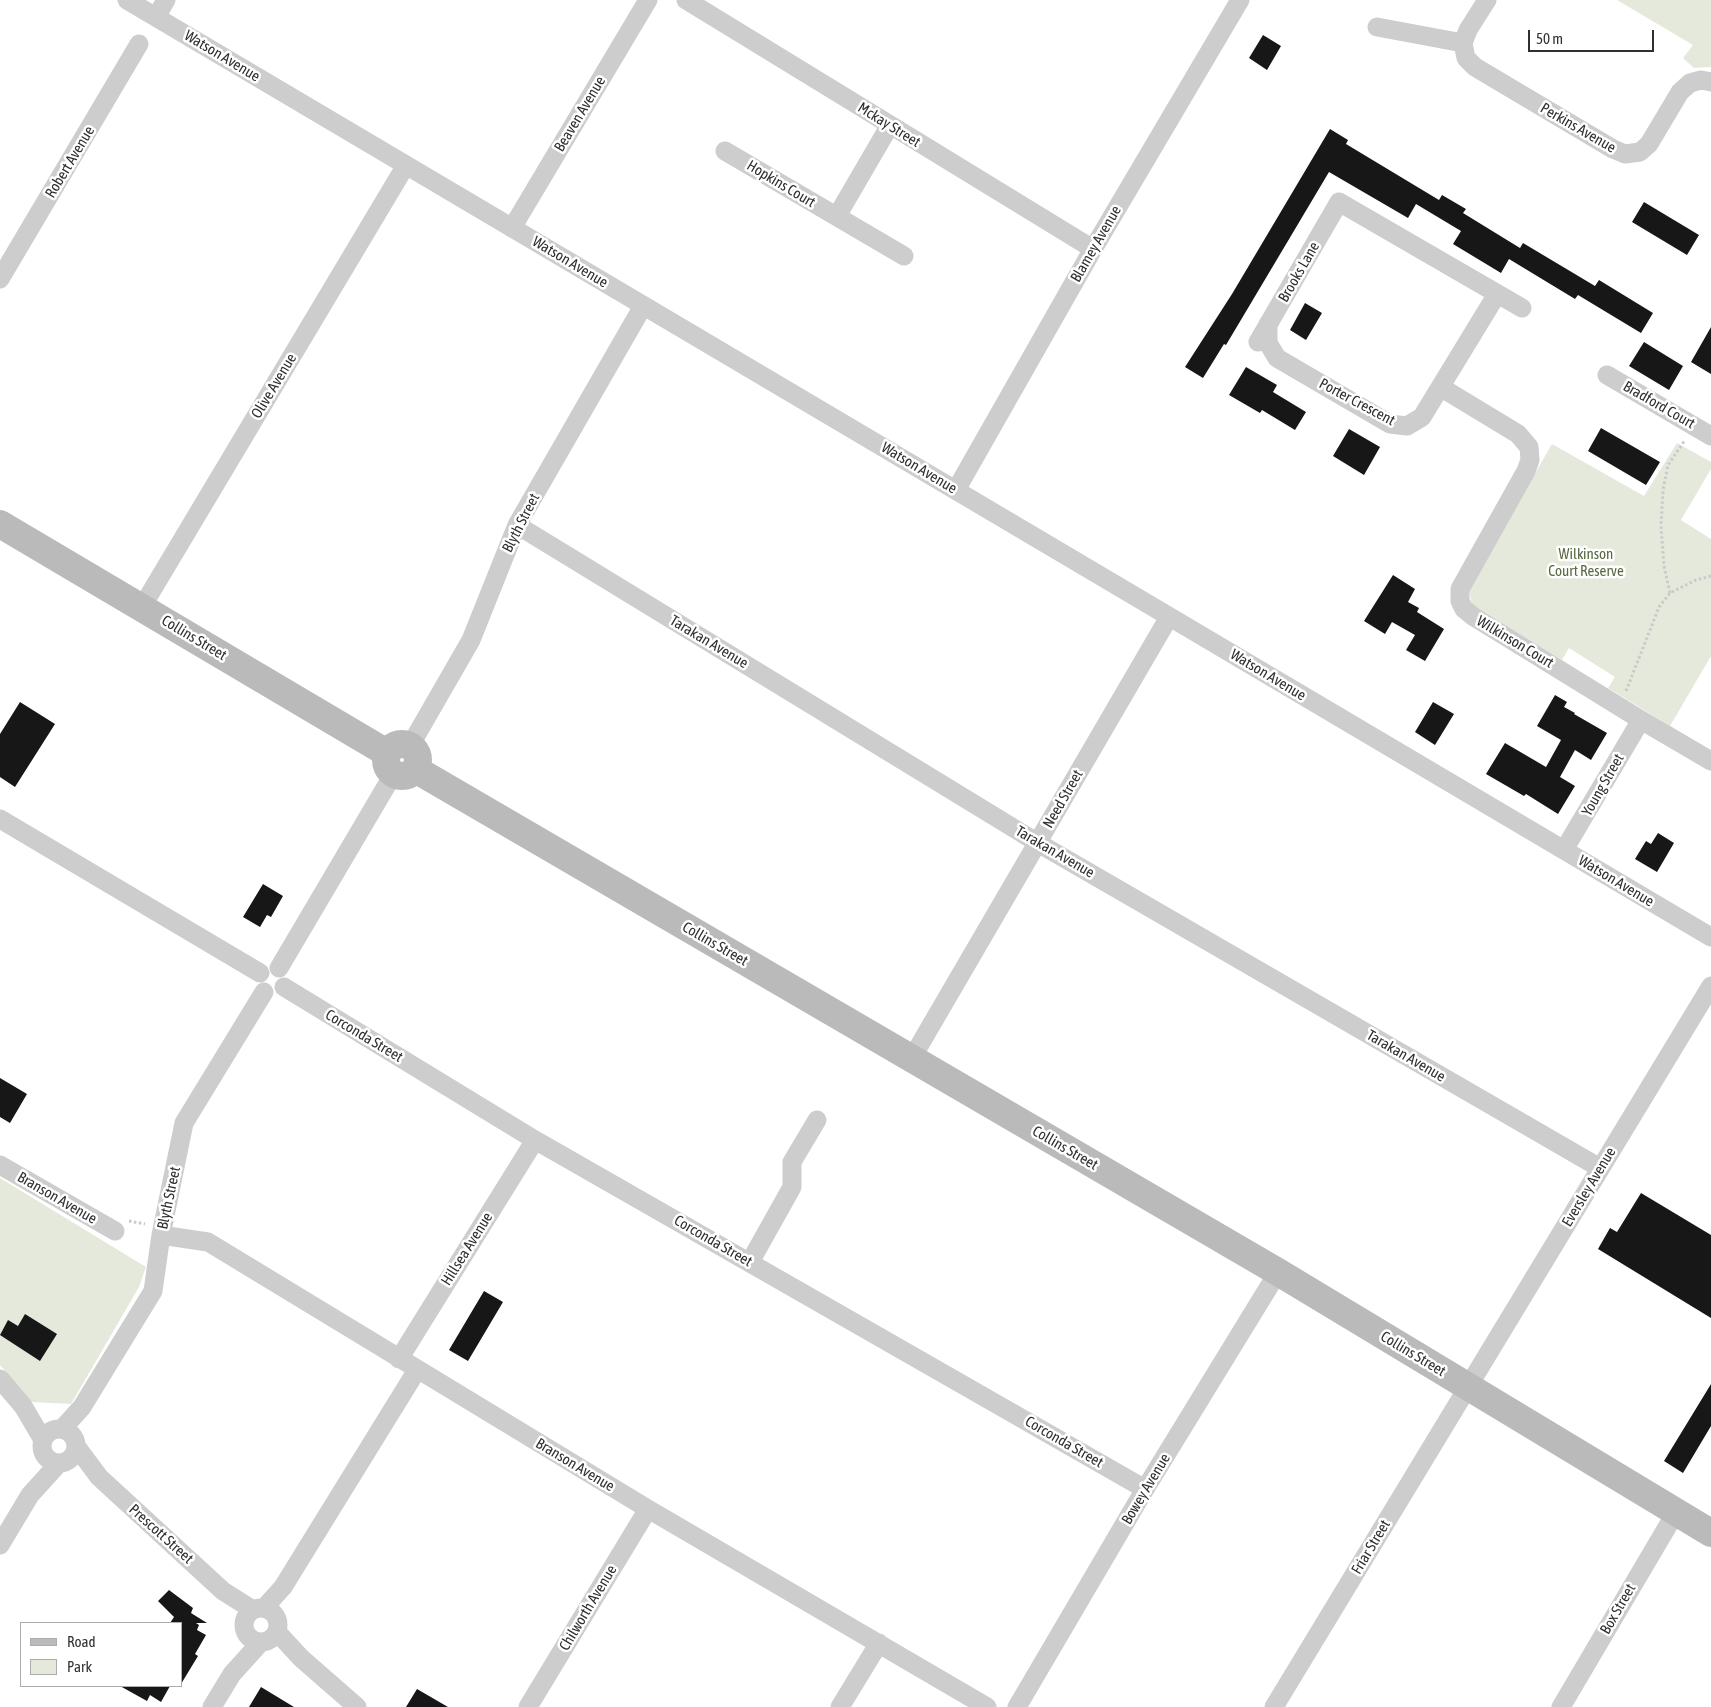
<!DOCTYPE html>
<html>
<head>
<meta charset="utf-8">
<style>
  body { margin:0 }
  #map { position:relative; width:1711px; height:1707px; overflow:hidden; background:#fff; font-family:"Asap Condensed",sans-serif }
  canvas { display:block }
  .legend { position:absolute; left:20px; top:1622px; width:162px; height:65px; box-sizing:border-box; background:#fff; border:1px solid #acacac; margin:0; padding:6px 9px; list-style:none; font-size:15px; color:#303030 }
  .legend li { display:flex; align-items:center; gap:10px; height:25px }
  .legend b { width:25px; border:1px solid #acacac }
  .scale { position:absolute; left:1528px; top:30px; width:126px; height:22px; box-sizing:border-box; border:2px solid #303030; border-top:0; padding-left:6px; font-size:15px; line-height:18px; white-space:nowrap; color:#303030; -webkit-text-stroke:4px #fff; paint-order:stroke }
</style>
</head>
<body>
<div id="map">
<canvas width="1711" height="1707"></canvas>
<ul class="legend">
<li><b style="height:6px;background:#bababa"></b>Road</li>
<li><b style="height:14px;background:#e5e9dc"></b>Park</li>
</ul>
<div class="scale">50 m</div>
</div>
<script>
const context = document.querySelector('canvas').getContext('2d');
context.lineJoin = 'round';
function paint(path, color) {
  context.fillStyle = color;
  context.fill(path, 'evenodd');
}
function poly(rows) {
  const path = new Path2D();
  for (const r of rows) {
    if (r.length === 3) {
      path.moveTo(r[0] + r[2], r[1]);
      path.arc(r[0], r[1], r[2], 0, 2 * Math.PI);
      continue;
    }
    path.moveTo(r[0], r[1]);
    for (let i = 2; i < r.length; i += 2) path.lineTo(r[i], r[i + 1]);
  }
  return path;
}
function trace(path, color, width, dash) {
  context.strokeStyle = color;
  context.lineWidth = width;
  context.lineCap = dash ? 'butt' : 'round';
  context.setLineDash(dash || []);
  context.stroke(path);
}
function write(font, color, halo, rows, align = 'center') {
  context.font = font + ' "Asap Condensed",sans-serif';
  context.lineWidth = 5;
  context.setLineDash([]);
  context.textBaseline = 'middle';
  context.strokeStyle = halo;
  context.fillStyle = color;
  for (const [text, x, y, turn = 0] of rows) {
    context.save();
    context.translate(x, y);
    context.rotate((+turn || 0) * Math.PI / 180);
    context.textAlign = isNaN(turn) ? turn : align;
    if (halo) context.strokeText(text, 0, 0);
    context.fillText(text, 0, 0);
    context.restore();
  }
}
const green = poly([
  [1617,0,1711,0,1711,67,1694,68,1683,58,1693,45],
  [1677,443,1711,462,1711,469,1681,520,1711,539,1711,656,1670,726,1608,688,1615,677,1569,648,1562,660,1480,611,1472,605,1469,591,1471,584,1552,444,1644,496],
  [0,1178,146,1267,139,1287,71,1404,31,1402,0,1365]
]);
const building = poly([
  [1263,35,1281,46,1267,70,1249,58],
  [1330,129,1348,140,1346,144,1439,200,1442,195,1466,209,1463,213,1520,248,1523,243,1595,286,1599,280,1653,313,1641,333,1578,295,1575,299,1509,259,1501,273,1453,244,1461,231,1416,204,1408,218,1329,172,1226,345,1224,344,1203,378,1185,367,1232,294],
  [1644,202,1699,235,1687,255,1632,222],
  [1305,303,1322,313,1306,340,1290,330],
  [1711,327,1711,374,1691,362],
  [1644,342,1683,366,1669,390,1629,366],
  [1246,367,1277,385,1273,392,1306,412,1295,430,1262,410,1260,413,1229,395],
  [1601,428,1660,462,1646,485,1588,451],
  [1349,429,1380,447,1364,475,1333,456],
  [1393,575,1415,589,1408,602,1419,608,1417,612,1444,629,1425,661,1406,650,1415,635,1392,622,1385,634,1364,621],
  [1555,695,1567,702,1564,707,1575,713,1574,714,1607,733,1591,760,1575,750,1560,777,1575,786,1558,814,1526,794,1524,796,1486,774,1505,743,1546,767,1561,740,1537,726],
  [20,702,55,724,15,787,0,777,0,734],
  [1433,702,1454,714,1435,745,1415,732],
  [1658,833,1674,843,1657,872,1635,859,1646,841,1651,844],
  [263,884,283,896,271,917,267,915,260,927,243,917],
  [0,1078,27,1094,10,1123,0,1117],
  [1641,1193,1711,1235,1711,1318,1598,1249,1610,1228,1617,1232],
  [484,1291,503,1302,468,1361,449,1350],
  [25,1314,57,1334,40,1361,0,1335,8,1320,18,1326],
  [1711,1384,1711,1426,1683,1473,1664,1461],
  [169,1590,193,1608,191,1613,207,1623,196,1623,199,1625,197,1630,206,1635,195,1654,198,1656,181,1684,181,1623,170,1623,174,1617,158,1601],
  [120,1686,170,1686,161,1702,150,1695,147,1701],
  [261,1687,294,1707,249,1707],
  [417,1689,448,1707,406,1707]
]);
const path = poly([
  [1670,593,1664,566,1661,526,1663,490,1668,465,1685,440],
  [1626,691,1659,607,1670,593,1696,580,1711,576],
  [129,1221,145,1224]
]);
const street = poly([
  [127,0,1711,937],
  [686,0,1093,249],
  [1487,0,1468,30,1463,43,1466,58,1475,67,1613,149,1625,154,1640,152,1649,144,1680,92,1690,83,1701,80,1711,82],
  [156,17,166,0],
  [1377,27,1463,43],
  [725,151,904,256],
  [837,216,890,125],
  [512,228,648,0],
  [0,279,139,44],
  [1268,324,1268,343,1277,358,1390,424,1407,426,1422,417,1497,294],
  [1258,342,1339,202,1522,308],
  [1607,375,1711,436],
  [1442,388,1518,434,1529,447,1530,460,1526,471,1460,589,1460,601,1464,609,1474,617,1641,720,1711,761],
  [956,490,1093,249,1240,0],
  [517,525,1038,843,1600,1168],
  [142,607,406,165],
  [410,746,471,640,517,525,643,306],
  [0,819,260,973],
  [1564,850,1641,720],
  [279,968,394,773],
  [284,987,535,1140,1145,1489],
  [912,1058,1169,617],
  [0,1165,115,1231],
  [161,1235,208,1242,648,1509,987,1707],
  [750,1262,792,1187,792,1162,817,1120],
  [399,1359,535,1140],
  [0,1379,23,1406,43,1440],
  [62,1429,82,1407,153,1291,161,1235,184,1123,264,992],
  [59,1446,17],
  [76,1446,99,1477,223,1591,253,1610],
  [0,1545,30,1495,59,1463],
  [264,1608,283,1587,417,1370],
  [261,1625,17],
  [277,1632,301,1658,357,1707],
  [212,1707,232,1674,261,1642],
  [528,1707,648,1509],
  [840,1707,879,1643],
  [1017,1707,1145,1489,1278,1272],
  [1274,1707,1711,986],
  [1561,1707,1676,1512]
]);
const secondary = poly([
  [0,524,387,753],
  [402,760,16],
  [415,769,1278,1272,1711,1533]
]);
const streetNames = [
  ["Watson Avenue",222,56,31],
  ["Beaven Avenue",580,114,-59],
  ["Mckay Street",889,125,32],
  ["Perkins Avenue",1578,128,30],
  ["Robert Avenue",70,162,-59],
  ["Hopkins Court",781,184,31],
  ["Blamey Avenue",1096,244,-60],
  ["Watson Avenue",570,262,31],
  ["Brooks Lane",1299,272,-60],
  ["Olive Avenue",274,386,-59],
  ["Porter Crescent",1357,402,28],
  ["Bradford Court",1659,405,30],
  ["Watson Avenue",919,468,31],
  ["Blyth Street",521,523,-63],
  ["Collins Street",194,638,31],
  ["Tarakan Avenue",709,642,31],
  ["Wilkinson Court",1515,642,31],
  ["Watson Avenue",1268,675,31],
  ["Young Street",1603,785,-60],
  ["Need Street",1063,799,-60],
  ["Tarakan Avenue",1055,852,30],
  ["Watson Avenue",1616,881,31],
  ["Collins Street",715,944,30],
  ["Corconda Street",364,1036,31],
  ["Tarakan Avenue",1406,1056,30],
  ["Collins Street",1065,1148,30],
  ["Eversley Avenue",1589,1187,-59],
  ["Branson Avenue",57,1198,30],
  ["Blyth Street",169,1198,-78],
  ["Corconda Street",713,1241,30],
  ["Hillsea Avenue",467,1249,-58],
  ["Collins Street",1413,1354,31],
  ["Corconda Street",1064,1442,30],
  ["Branson Avenue",575,1465,31],
  ["Bowey Avenue",1146,1489,-59],
  ["Prescott Street",161,1534,42],
  ["Friar Street",1371,1547,-59],
  ["Chilworth Avenue",588,1608,-59],
  ["Box Street",1618,1609,-60]
];
const parkNames = [
  ["Wilkinson",1586,554],
  ["Court Reserve",1586,571]
];
paint(green, '#e5e9dc');
paint(building, '#171717');
trace(path, '#cacaca', 3, [2.5, 2.5]);
trace(street, '#cdcdcd', 19);
trace(secondary, '#bababa', 28);
write('15px', '#303030', '#fff', streetNames);
write('15px', '#586940', '#fff', parkNames);
</script>
</body>
</html>
